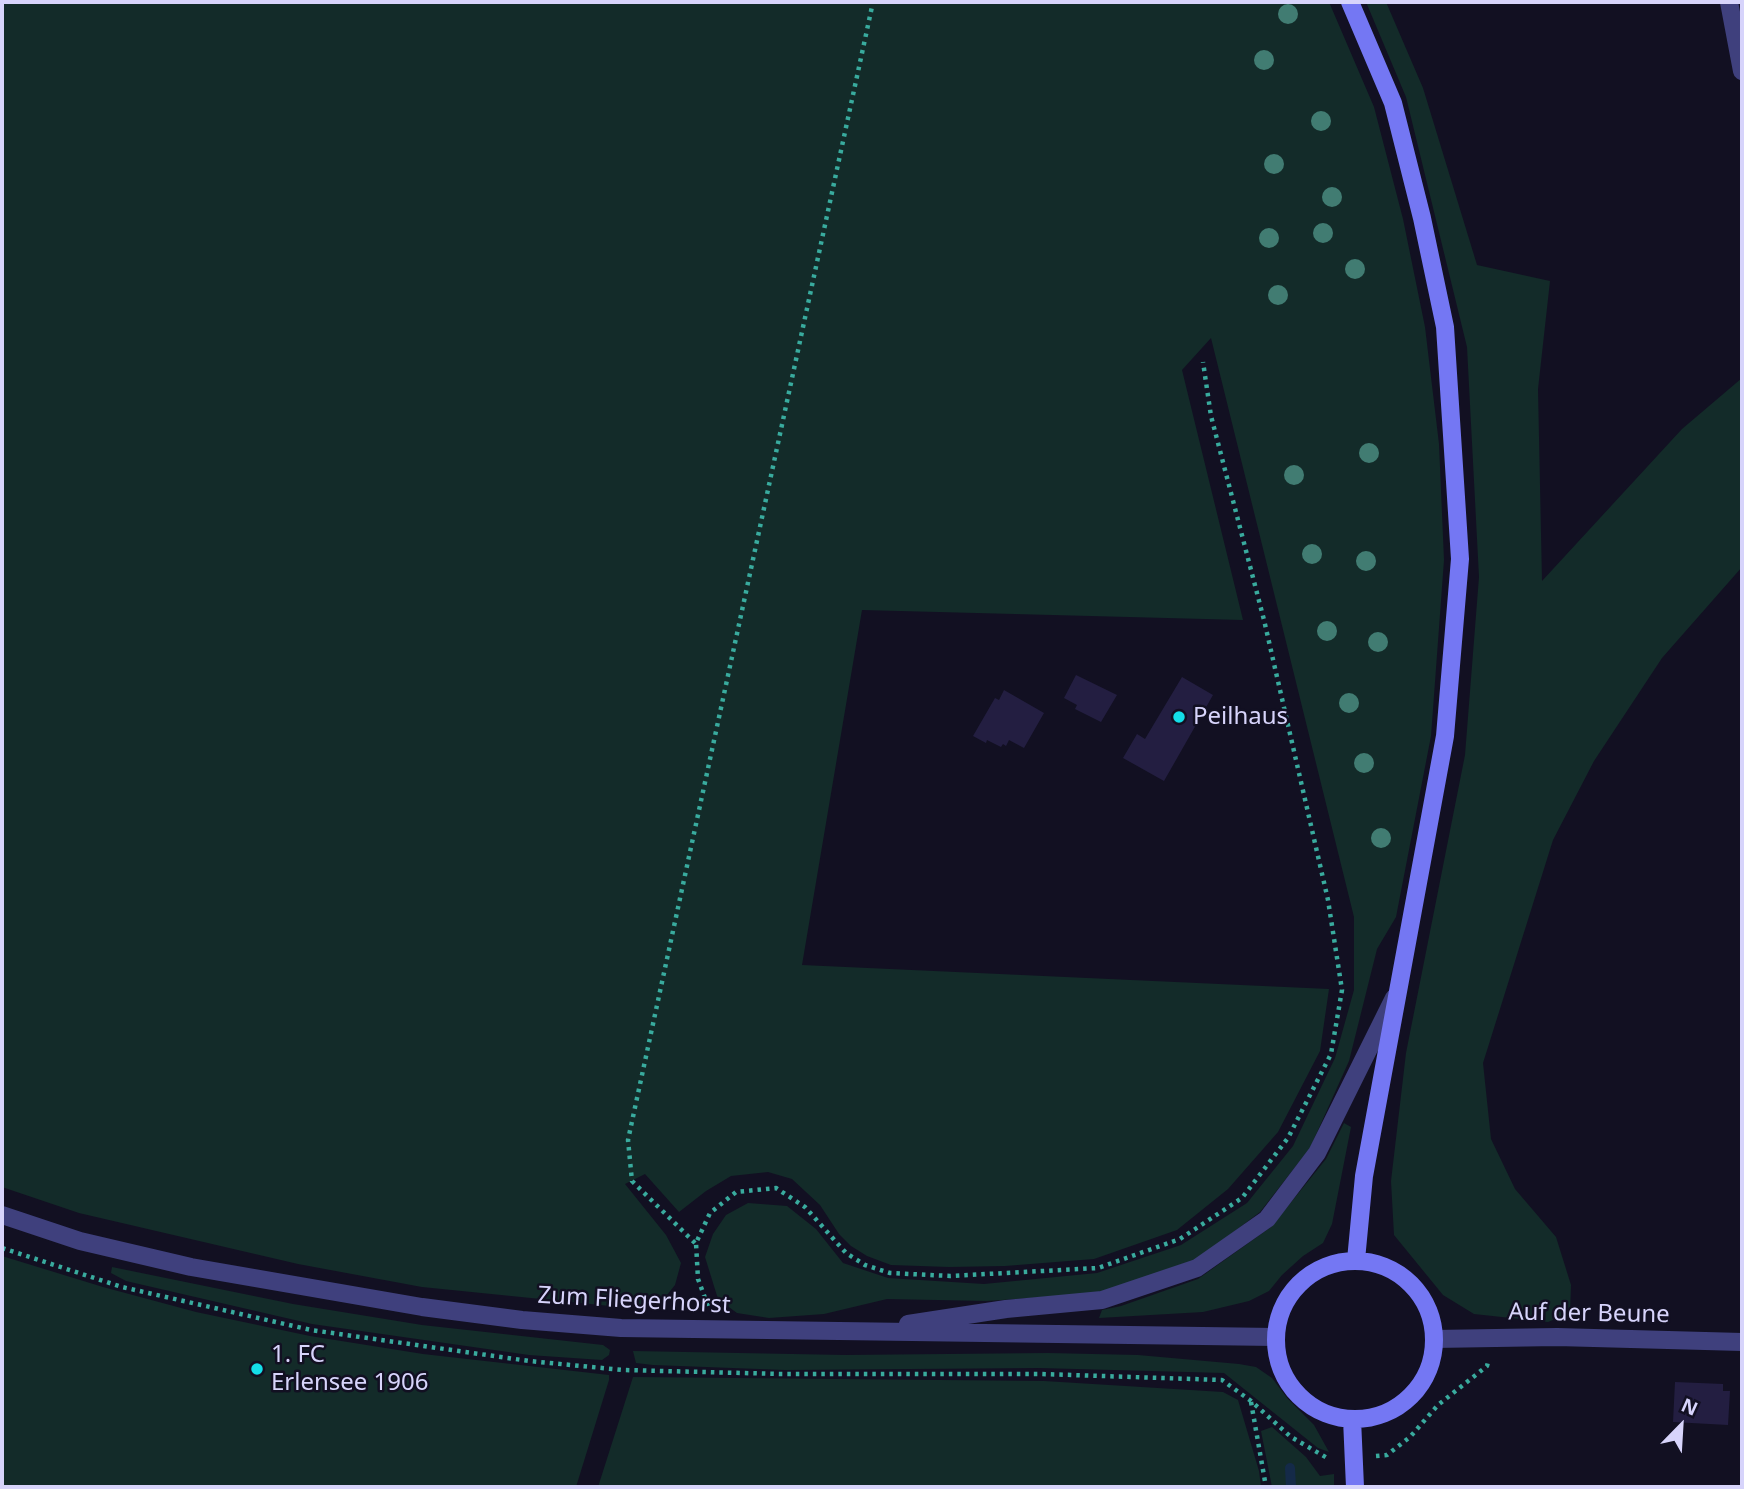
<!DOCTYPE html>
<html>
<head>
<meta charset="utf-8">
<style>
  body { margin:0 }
  #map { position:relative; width:1744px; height:1489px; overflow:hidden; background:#121022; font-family:"Noto Sans",sans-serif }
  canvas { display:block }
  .frame { position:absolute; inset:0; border:4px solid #d7d4fb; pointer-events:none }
  .north { position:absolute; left:1646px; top:1391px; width:70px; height:70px; -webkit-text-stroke:5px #121022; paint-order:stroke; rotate:24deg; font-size:19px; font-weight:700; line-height:28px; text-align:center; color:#d7d4fb }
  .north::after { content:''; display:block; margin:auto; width:24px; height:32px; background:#d7d4fb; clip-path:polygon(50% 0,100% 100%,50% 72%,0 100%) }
</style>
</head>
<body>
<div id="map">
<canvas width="1744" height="1489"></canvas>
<div class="frame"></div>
<div class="north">N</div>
</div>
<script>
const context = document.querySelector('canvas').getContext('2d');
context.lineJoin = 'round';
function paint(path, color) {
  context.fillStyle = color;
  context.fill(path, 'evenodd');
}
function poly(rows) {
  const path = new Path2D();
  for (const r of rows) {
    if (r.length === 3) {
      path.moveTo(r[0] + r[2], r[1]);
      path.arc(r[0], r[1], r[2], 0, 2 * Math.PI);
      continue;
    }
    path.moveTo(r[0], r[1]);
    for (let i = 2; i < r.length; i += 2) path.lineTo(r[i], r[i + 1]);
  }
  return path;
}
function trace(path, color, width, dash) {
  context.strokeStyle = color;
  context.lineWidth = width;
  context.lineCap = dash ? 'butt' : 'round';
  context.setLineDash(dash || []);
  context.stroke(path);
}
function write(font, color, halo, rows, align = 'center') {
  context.font = font + ' "Noto Sans",sans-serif';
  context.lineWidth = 5;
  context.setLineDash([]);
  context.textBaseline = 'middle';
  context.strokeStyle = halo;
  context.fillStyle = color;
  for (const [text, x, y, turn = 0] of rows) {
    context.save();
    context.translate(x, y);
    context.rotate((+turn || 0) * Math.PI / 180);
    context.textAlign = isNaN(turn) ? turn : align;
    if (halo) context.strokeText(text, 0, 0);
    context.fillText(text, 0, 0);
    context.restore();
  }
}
const green = poly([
  [2,2,1329,2,1374,107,1403,219,1425,327,1439,444,1444,560,1431,736,1396,917,1377,949,1349,1061,1310,1148,1260,1212,1194,1262,1104,1293,987,1301,887,1299,824,1314,769,1318,737,1313,718,1299,705,1257,713,1234,726,1215,748,1203,787,1206,816,1229,843,1263,888,1278,984,1284,1097,1273,1181,1245,1247,1203,1293,1146,1335,1058,1354,990,1354,917,1211,338,1182,370,1243,620,862,610,802,965,1329,989,1320,1051,1278,1132,1228,1189,1177,1230,1094,1259,1005,1266,949,1267,891,1265,867,1256,851,1246,839,1234,820,1205,792,1179,768,1172,731,1176,706,1191,679,1212,645,1174,625,1184,666,1235,681,1263,675,1285,663,1300,644,1305,620,1307,422,1287,298,1264,79,1213,2,1187],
  [1366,2,1386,2,1423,88,1477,265,1550,281,1538,389,1542,581,1682,429,1742,378,1742,567,1662,658,1594,761,1553,840,1483,1063,1491,1139,1515,1189,1556,1237,1571,1285,1570,1313,1548,1322,1474,1314,1443,1295,1394,1235,1391,1181,1406,1053,1465,755,1479,577,1467,347,1406,97],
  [1344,1123,1351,1127,1332,1224,1323,1243,1303,1256,1282,1275,1269,1291,1249,1301,1203,1312,1099,1318,1102,1310,1121,1306,1198,1279,1271,1227,1326,1159],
  [2,1256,103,1287,196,1312,310,1336,423,1354,609,1375,609,1380,576,1487,2,1487],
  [112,1267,293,1304,422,1325,603,1345,610,1350,609,1355,602,1360,529,1355,312,1324,126,1281,111,1273],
  [633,1351,845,1355,1048,1353,1138,1355,1239,1364,1256,1367,1272,1378,1288,1399,1314,1425,1329,1452,1318,1448,1224,1373,1039,1368,785,1370,653,1365,636,1363],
  [633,1377,1044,1381,1223,1392,1238,1400,1259,1471,1261,1487,598,1487],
  [1272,1427,1306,1457,1320,1476,1334,1474,1334,1487,1272,1487,1261,1431]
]);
const stream = poly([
  [1290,1468,1291,1487]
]);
const building = poly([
  [1076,675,1117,695,1101,722,1075,709,1077,705,1064,698],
  [1182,677,1213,695,1164,781,1123,758,1137,734,1145,739],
  [1004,690,1044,713,1024,748,1009,740,1006,746,1003,744,1001,747,987,740,986,743,973,736,995,698,999,700],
  [1675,1382,1723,1384,1723,1391,1730,1391,1728,1425,1673,1422]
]);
const path = poly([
  [695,1243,632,1181,628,1140,873,2],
  [2,1248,122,1287,311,1330,529,1361,623,1370,782,1374,1042,1374,1222,1380,1251,1401,1291,1437,1329,1459],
  [708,1306,698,1279,696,1243,710,1213,736,1192,776,1188,805,1207,846,1253,865,1265,890,1273,950,1276,1098,1268,1180,1239,1242,1198,1288,1138,1331,1054,1342,990,1328,900,1264,620,1211,416,1203,362],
  [1251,1402,1266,1487],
  [1376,1456,1387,1455,1410,1437,1438,1405,1487,1366,1488,1362]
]);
const minor = poly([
  [1729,2,1742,71],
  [2,1215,80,1241,191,1267,422,1307,522,1320,621,1328,1275,1337],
  [908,1324,1006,1309,1102,1300,1197,1268,1267,1219,1317,1153,1394,998],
  [1434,1339,1557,1337,1742,1342]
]);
const secondary = poly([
  [1350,2,1393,103,1422,218,1445,327,1460,559,1445,736,1364,1176,1356,1260],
  [1355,1340,79],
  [1352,1419,1355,1487]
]);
const trees = [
  [1288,14],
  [1264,60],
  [1321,121],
  [1274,164],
  [1332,197],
  [1323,233],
  [1269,238],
  [1355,269],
  [1278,295],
  [1369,453],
  [1294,475],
  [1312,554],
  [1366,561],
  [1327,631],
  [1378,642],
  [1349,703],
  [1364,763],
  [1381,838]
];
const markers = [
  [1179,717,7,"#14dee8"],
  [257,1369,7,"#14dee8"]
];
const poiNames = [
  ["Peilhaus",1193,717],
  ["1. FC",271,1355],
  ["Erlensee 1906",271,1383]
];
const streetNames = [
  ["Zum Fliegerhorst",634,1301,3],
  ["Auf der Beune",1589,1314,1]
];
paint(green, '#132b29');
trace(stream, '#142a48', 10);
paint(building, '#231e41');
trace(path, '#39ab9e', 4.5, [3.5, 5]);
trace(minor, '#3f407d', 18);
trace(secondary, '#7477f3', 18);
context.fillStyle = '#417c72';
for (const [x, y] of trees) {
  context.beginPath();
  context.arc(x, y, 10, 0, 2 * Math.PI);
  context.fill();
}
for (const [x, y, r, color] of markers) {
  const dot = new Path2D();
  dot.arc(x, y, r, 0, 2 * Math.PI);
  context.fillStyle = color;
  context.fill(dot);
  trace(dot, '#121022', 2.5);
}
write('24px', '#d7d4fb', '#121022', poiNames, 'left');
write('24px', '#d7d4fb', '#121022', streetNames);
</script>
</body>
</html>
